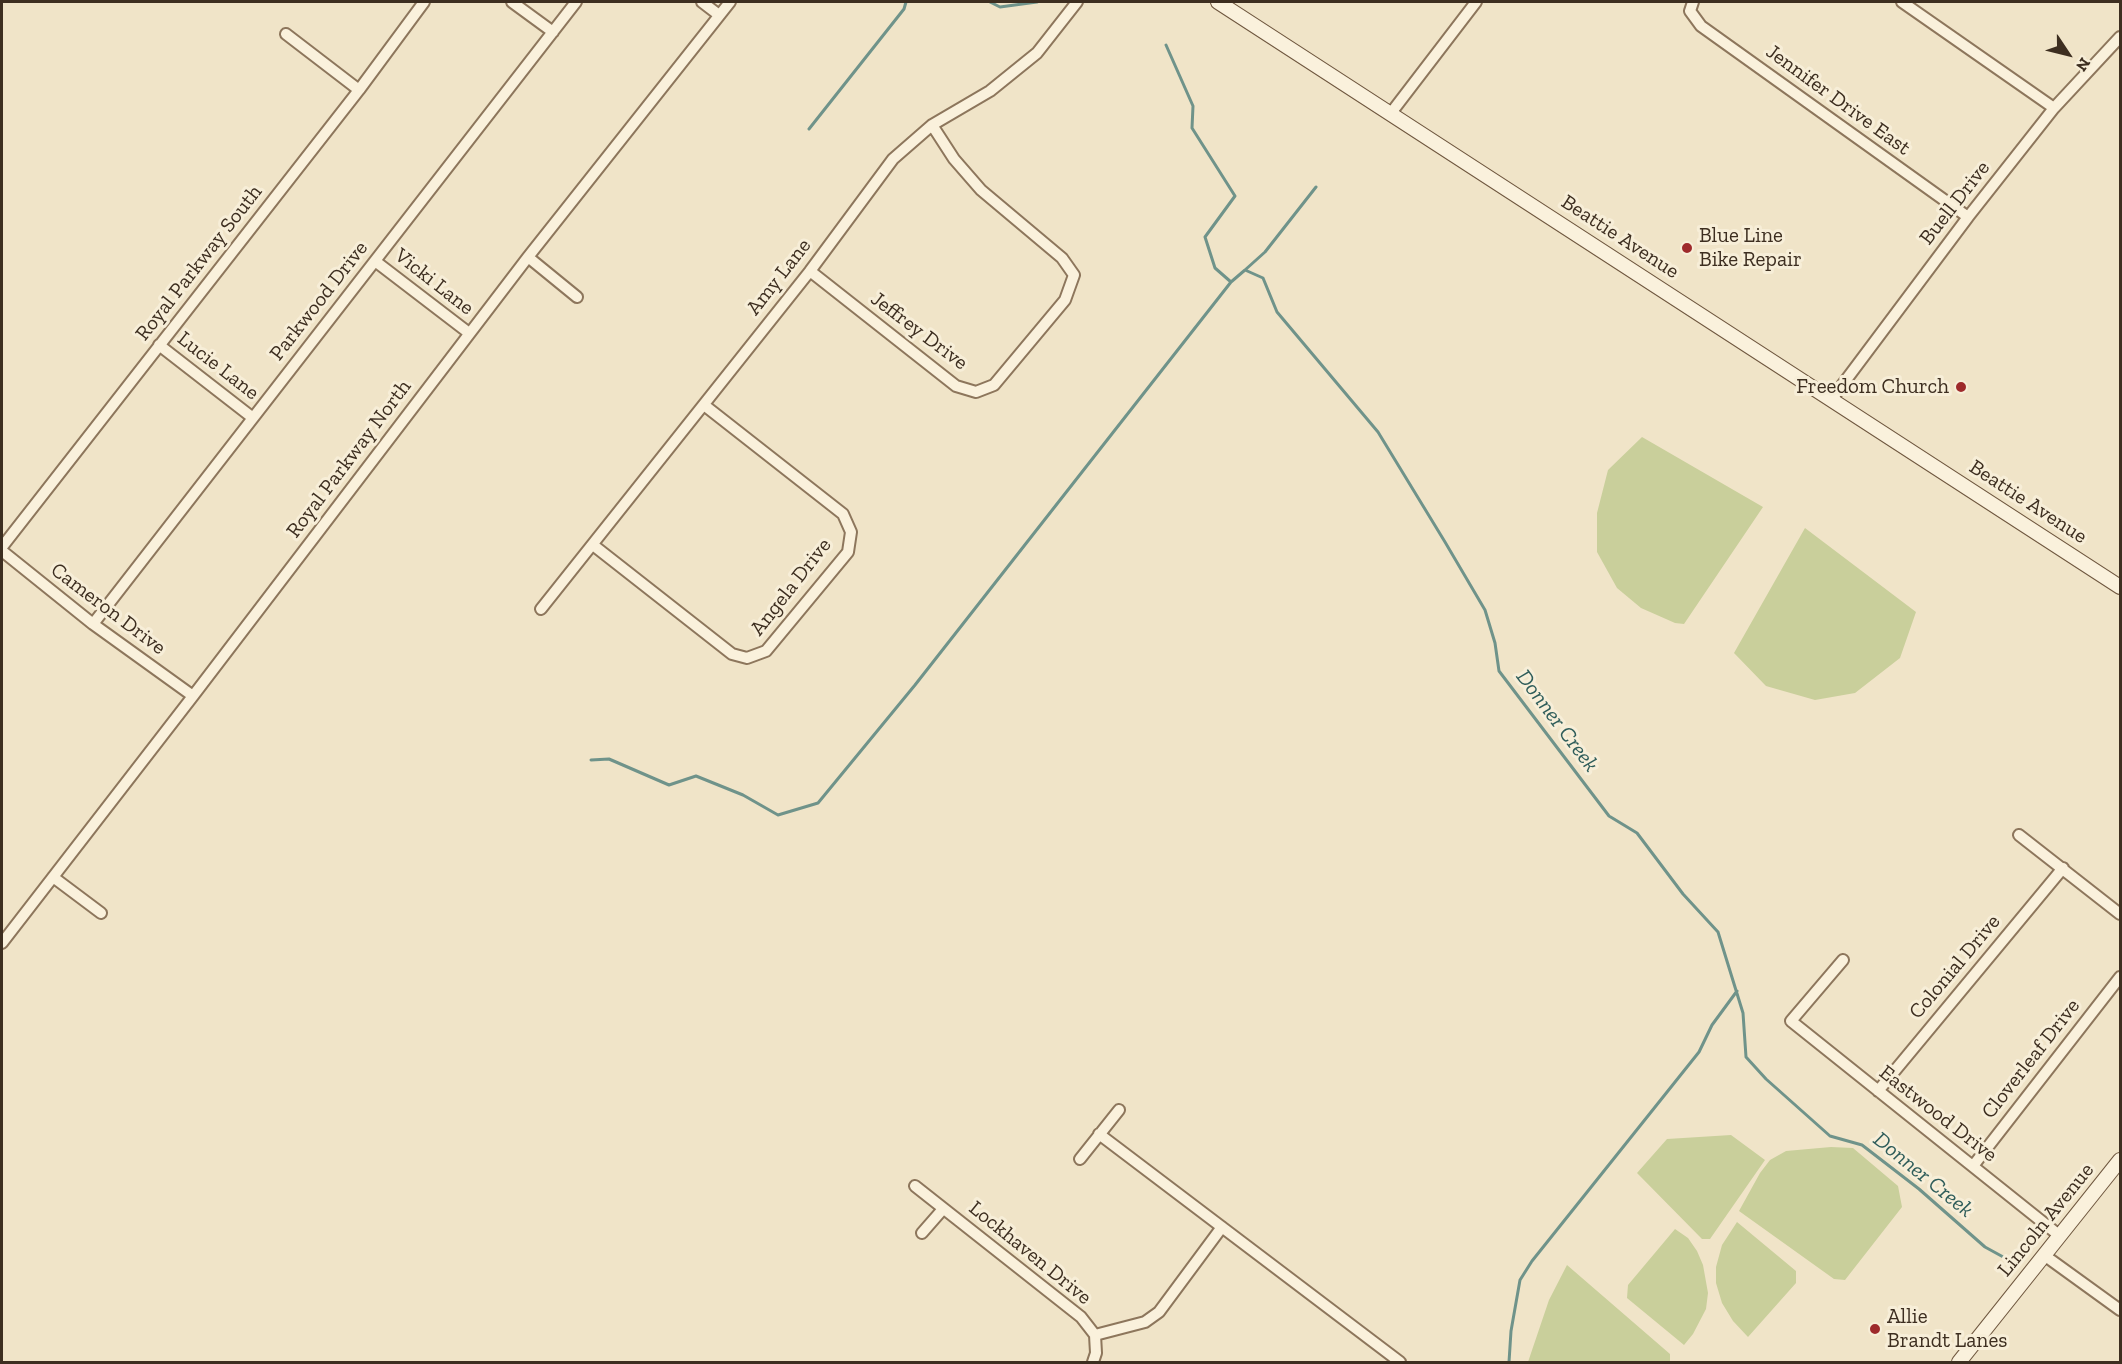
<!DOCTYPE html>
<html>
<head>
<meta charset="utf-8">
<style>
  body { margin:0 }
  #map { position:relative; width:2122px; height:1364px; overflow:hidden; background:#f0e4c8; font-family:"Zilla Slab",serif }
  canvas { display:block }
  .frame { position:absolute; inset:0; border:3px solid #3d2e20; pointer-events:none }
  .north { position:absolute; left:2038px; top:24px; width:60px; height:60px; -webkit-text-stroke:4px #f7eed8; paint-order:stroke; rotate:125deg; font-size:16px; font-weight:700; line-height:24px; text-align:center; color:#3d2e20 }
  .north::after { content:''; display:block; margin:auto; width:21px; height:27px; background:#3d2e20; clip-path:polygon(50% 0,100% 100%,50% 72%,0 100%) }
</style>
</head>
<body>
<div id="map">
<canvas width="2122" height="1364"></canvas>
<div class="frame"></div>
<div class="north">N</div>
</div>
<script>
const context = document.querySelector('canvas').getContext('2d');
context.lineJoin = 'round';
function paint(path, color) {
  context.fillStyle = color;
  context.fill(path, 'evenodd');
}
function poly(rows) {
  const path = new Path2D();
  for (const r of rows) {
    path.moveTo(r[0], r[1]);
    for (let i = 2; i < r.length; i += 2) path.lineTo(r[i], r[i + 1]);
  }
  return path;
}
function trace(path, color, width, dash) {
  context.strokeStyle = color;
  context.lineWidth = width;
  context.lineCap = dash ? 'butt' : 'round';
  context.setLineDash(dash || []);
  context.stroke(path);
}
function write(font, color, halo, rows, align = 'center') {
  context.font = font + ' "Zilla Slab",serif';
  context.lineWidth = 6;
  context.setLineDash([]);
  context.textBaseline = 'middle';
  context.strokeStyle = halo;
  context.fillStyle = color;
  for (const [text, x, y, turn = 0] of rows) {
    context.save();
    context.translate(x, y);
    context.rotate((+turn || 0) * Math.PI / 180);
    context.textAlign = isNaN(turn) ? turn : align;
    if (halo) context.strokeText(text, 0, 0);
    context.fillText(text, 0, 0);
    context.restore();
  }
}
const green = poly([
  [1642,437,1763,507,1684,624,1675,623,1641,608,1617,588,1597,552,1597,513,1608,470],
  [1805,528,1916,612,1900,658,1855,693,1815,700,1766,686,1734,653],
  [1731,1135,1765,1160,1710,1239,1702,1239,1637,1173,1667,1139],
  [1831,1147,1853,1148,1898,1186,1902,1207,1845,1280,1834,1279,1739,1211,1760,1173,1770,1160,1786,1151],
  [1737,1222,1796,1271,1796,1283,1748,1337,1733,1321,1722,1303,1716,1283,1716,1267,1722,1245],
  [1675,1229,1688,1238,1697,1251,1703,1265,1708,1293,1706,1309,1693,1334,1684,1345,1627,1298,1628,1285],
  [1567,1265,1670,1354,1670,1362,1528,1362,1549,1300]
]);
const stream = poly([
  [990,2,1000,7,1037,2],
  [1166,45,1193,106,1192,128,1235,196,1205,237,1215,268,1231,282,1245,270,1263,278,1277,312,1378,432,1445,542,1485,610,1495,643,1499,671,1609,816,1637,833,1683,894,1718,932,1743,1013,1746,1057,1766,1079,1830,1136,1862,1145,1919,1189,1985,1247,2016,1264],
  [809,129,904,9,906,2],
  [1245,270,1265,252,1316,187],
  [591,760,609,759,669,785,696,776,743,795,778,815,818,803,915,685,1231,282],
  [1509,1362,1511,1331,1520,1280,1532,1261,1699,1052,1712,1025,1737,991]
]);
const street = poly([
  [512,2,553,32],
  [702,2,719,15],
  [1693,2,1690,11,1701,26,1968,217],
  [1902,2,2054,108],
  [286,34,359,90],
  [1391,113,1476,2],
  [528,257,577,297],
  [375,261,469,333],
  [810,271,956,386,976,392,994,385,1065,300,1074,275,1062,258,981,190,954,159,932,125],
  [159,345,253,418],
  [1831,400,1968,217,2054,108,2120,37],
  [593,545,732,654,747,658,766,651,848,552,851,532,843,514,704,405],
  [2,547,359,90,424,2],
  [2,551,93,624,193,696],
  [541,609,810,271,893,159,932,125,990,91,1037,53,1077,2],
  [93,624,576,2],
  [2019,835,2120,914],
  [53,877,101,913],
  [2,943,193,696,528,257,730,2],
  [1843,960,1791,1021,2060,1236],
  [1878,1091,2063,868],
  [1099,1134,1400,1362],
  [1080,1159,1119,1110],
  [1973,1166,2120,977],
  [915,1186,1081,1317,1095,1335,1096,1353,1093,1362],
  [922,1233,943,1209],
  [2044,1255,2120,1310],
  [1095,1335,1145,1322,1159,1312,1222,1227]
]);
const secondary = poly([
  [1218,2,2120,587],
  [1959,1362,2120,1160]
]);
const markers = [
  [1687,248,6,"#9e2a2b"],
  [1961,387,6,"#9e2a2b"],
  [1875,1329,6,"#9e2a2b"]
];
const streetNames = [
  ["Jennifer Drive East",1838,100,36],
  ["Buell Drive",1955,203,-52],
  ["Beattie Avenue",1620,237,33],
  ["Royal Parkway South",199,263,-52],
  ["Amy Lane",779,277,-52],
  ["Vicki Lane",434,282,38],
  ["Parkwood Drive",319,301,-52],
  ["Jeffrey Drive",919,331,37],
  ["Lucie Lane",218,366,38],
  ["Royal Parkway North",349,459,-53],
  ["Beattie Avenue",2028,502,33],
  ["Angela Drive",791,587,-52],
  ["Cameron Drive",108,609,37],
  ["Colonial Drive",1955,967,-50],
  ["Cloverleaf Drive",2031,1059,-52],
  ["Eastwood Drive",1938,1114,38],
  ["Lincoln Avenue",2046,1220,-51],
  ["Lockhaven Drive",1030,1253,39]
];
const poiNames = [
  ["Blue Line",1699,236],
  ["Bike Repair",1699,260],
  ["Freedom Church",1949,387,"right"],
  ["Allie",1887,1317],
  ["Brandt Lanes",1887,1341]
];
const waterNames = [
  ["Donner Creek",1557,721,53],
  ["Donner Creek",1923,1175,39]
];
paint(green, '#c9cf9b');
trace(stream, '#6f938a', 3);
trace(street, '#8d765c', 14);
trace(secondary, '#6f573f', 16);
trace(street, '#faf1dc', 10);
trace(secondary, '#faf1dc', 14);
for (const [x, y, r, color] of markers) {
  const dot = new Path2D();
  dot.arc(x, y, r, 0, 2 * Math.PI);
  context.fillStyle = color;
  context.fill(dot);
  trace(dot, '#f7eed8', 2);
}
write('21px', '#3d2e20', '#f7eed8', streetNames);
write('21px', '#3d2e20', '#f7eed8', poiNames, 'left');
write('italic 22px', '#2f5d5a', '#f7eed8', waterNames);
</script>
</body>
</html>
